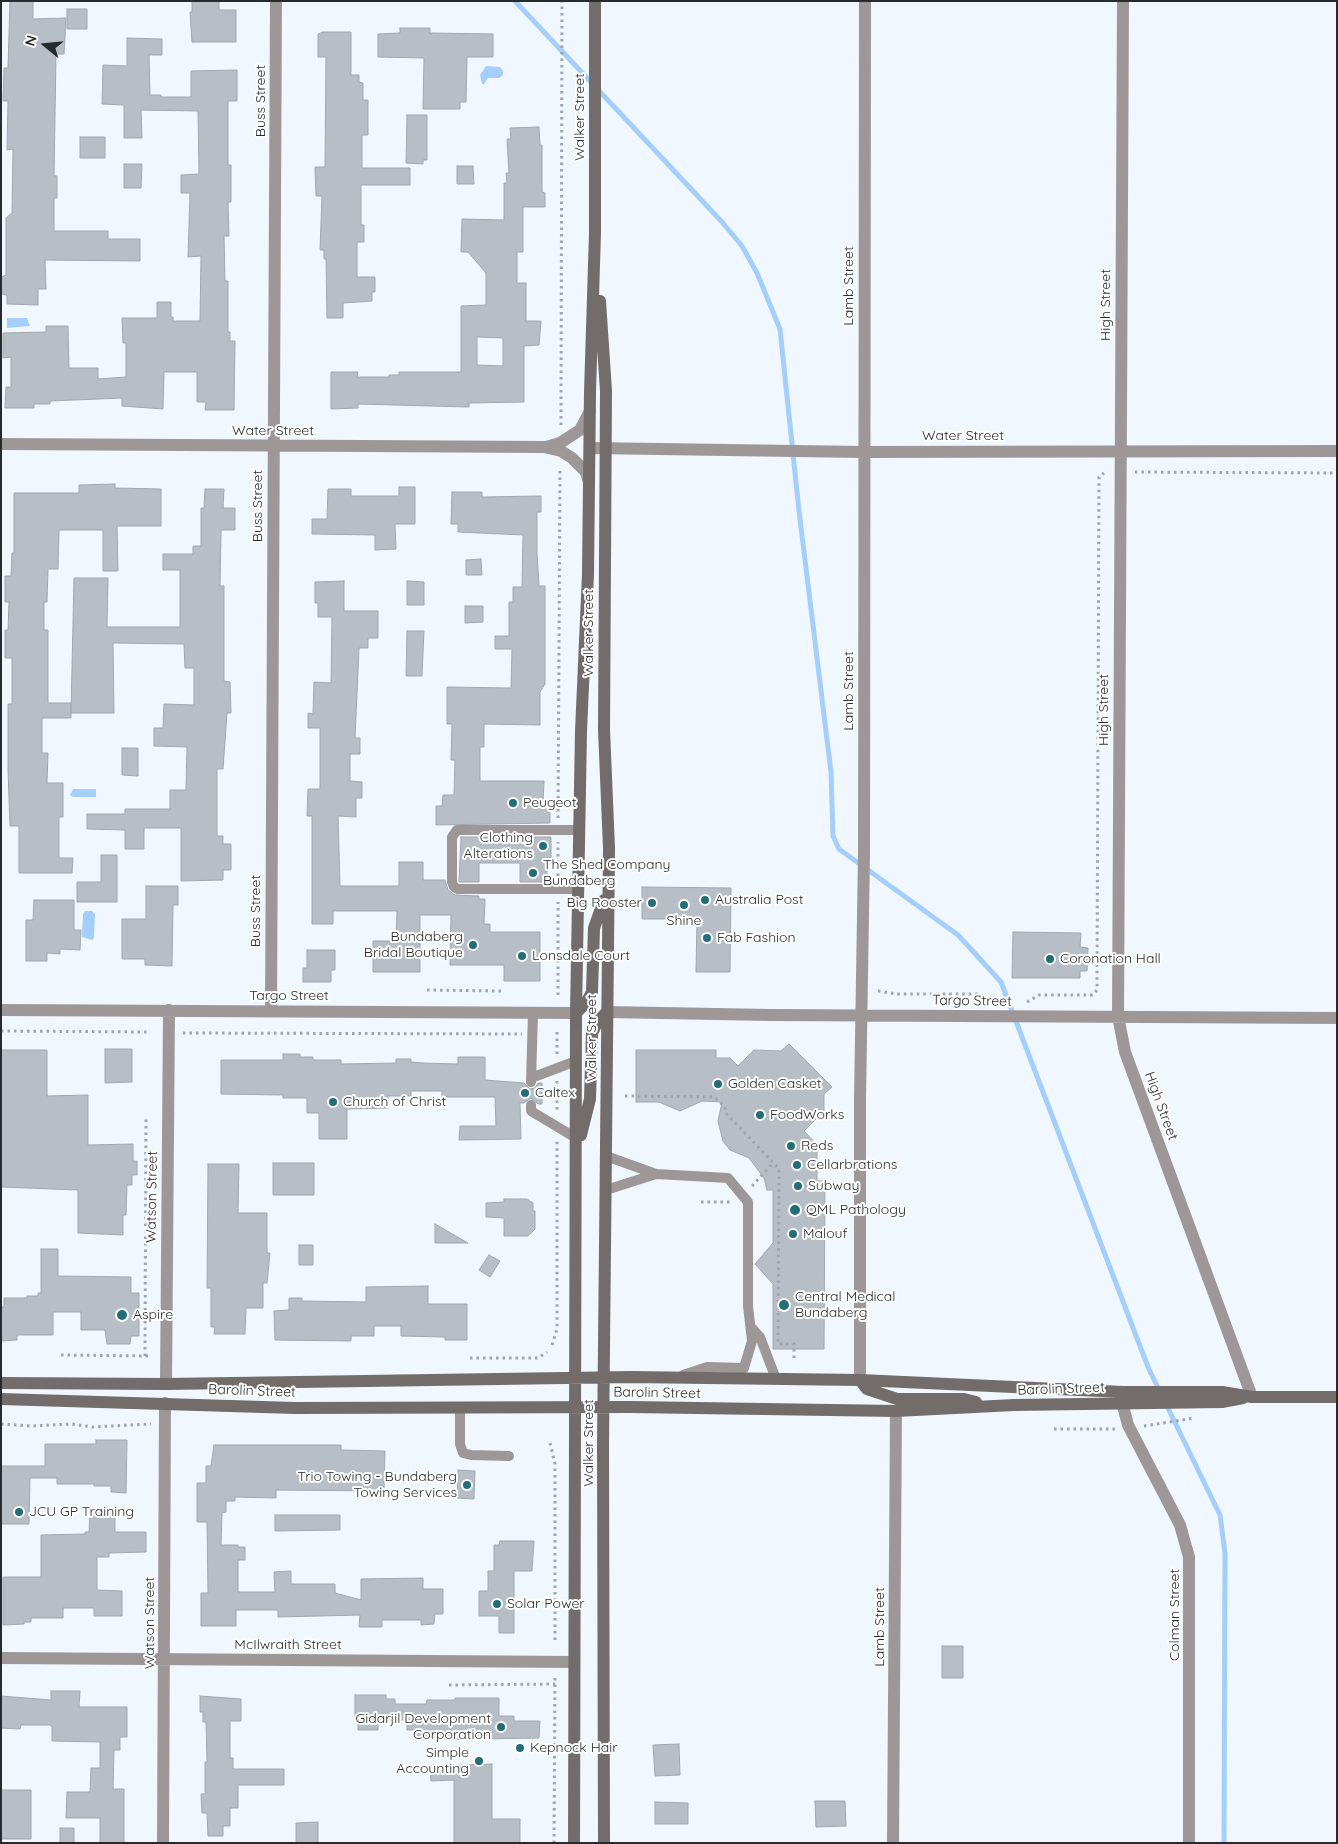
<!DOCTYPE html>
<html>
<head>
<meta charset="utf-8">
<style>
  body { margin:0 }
  #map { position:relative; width:1338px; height:1844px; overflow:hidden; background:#f0f7ff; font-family:Quicksand,sans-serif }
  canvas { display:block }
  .frame { position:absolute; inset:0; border:2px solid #282b2d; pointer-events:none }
  .north { position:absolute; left:20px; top:20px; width:50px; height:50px; -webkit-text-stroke:4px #fff; paint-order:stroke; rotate:287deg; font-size:14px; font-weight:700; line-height:20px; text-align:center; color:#282b2d }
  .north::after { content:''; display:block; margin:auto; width:18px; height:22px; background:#282b2d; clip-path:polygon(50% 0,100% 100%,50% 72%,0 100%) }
</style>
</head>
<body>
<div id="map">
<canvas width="1338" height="1844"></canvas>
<div class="frame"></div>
<div class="north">N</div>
</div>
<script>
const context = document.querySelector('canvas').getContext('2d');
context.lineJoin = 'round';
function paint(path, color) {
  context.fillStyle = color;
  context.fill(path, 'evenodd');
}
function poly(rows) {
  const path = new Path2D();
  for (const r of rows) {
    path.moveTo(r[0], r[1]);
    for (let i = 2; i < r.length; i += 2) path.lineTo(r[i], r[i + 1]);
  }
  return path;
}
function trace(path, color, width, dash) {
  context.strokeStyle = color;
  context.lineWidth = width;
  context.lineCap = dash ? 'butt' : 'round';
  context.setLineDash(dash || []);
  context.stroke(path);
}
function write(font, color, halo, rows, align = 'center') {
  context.font = font + ' Quicksand,sans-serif';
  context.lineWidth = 4;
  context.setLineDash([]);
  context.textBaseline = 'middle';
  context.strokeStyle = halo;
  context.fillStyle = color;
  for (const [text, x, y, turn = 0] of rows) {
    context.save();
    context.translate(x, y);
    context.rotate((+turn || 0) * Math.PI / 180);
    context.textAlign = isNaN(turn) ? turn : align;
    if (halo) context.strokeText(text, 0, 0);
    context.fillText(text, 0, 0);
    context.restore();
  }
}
const water = poly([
  [486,66,500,67,503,71,503,75,499,78,488,78,484,84,482,84,480,75],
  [7,318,27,318,30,326,7,328],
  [73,789,96,789,96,797,73,797,70,795],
  [85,911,92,911,95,914,94,938,92,940,82,937,83,914]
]);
const stream = poly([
  [515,1,722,222,742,246,757,273,780,329,799,511,831,772,833,836,839,849,958,935,1001,982,1148,1367,1160,1392],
  [1166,1404,1220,1515,1225,1553,1224,1843]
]);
const building = poly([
  [10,1,33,1,33,19,66,18,64,54,56,54,54,176,57,176,57,198,54,198,54,231,108,231,108,239,140,239,140,261,45,260,46,289,38,289,38,305,7,304,7,295,1,294,1,277,6,275,6,218,12,213,13,149,7,150,8,101,3,101,4,68,8,68,10,1],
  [192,1,219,1,219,10,236,10,236,42,192,42,190,12,192,12,192,1],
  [67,9,87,9,87,29,67,29,67,9],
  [400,28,430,28,430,33,493,34,493,57,467,57,466,102,460,102,460,109,423,109,424,58,378,57,378,34,400,33,400,28],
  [323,32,351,32,351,75,359,75,359,82,363,83,363,100,368,100,368,135,362,135,362,168,410,168,410,185,361,185,361,225,364,225,364,242,357,242,357,277,375,277,375,292,372,292,372,301,343,303,343,318,327,318,326,259,324,259,324,250,320,250,322,196,316,196,315,167,325,167,326,57,318,57,318,34,323,32],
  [127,38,162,39,162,55,149,55,150,95,161,95,161,97,191,97,191,71,237,70,237,101,228,101,228,165,231,165,231,202,228,202,229,236,224,236,225,281,228,281,228,332,230,332,230,341,235,341,234,410,205,410,206,402,197,402,197,372,164,372,163,409,122,406,122,398,50,401,50,404,34,404,34,408,5,408,6,387,11,387,11,357,3,358,3,333,46,332,46,326,68,326,69,368,98,368,98,379,126,377,126,343,123,343,122,318,157,318,157,302,171,302,171,317,173,317,173,321,200,321,201,256,188,257,190,193,181,193,181,175,199,174,198,111,141,110,142,138,124,138,124,105,102,104,103,65,127,66,127,38],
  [407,115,427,115,427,160,423,160,423,164,406,163,407,115],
  [539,127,540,145,542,145,542,192,545,193,545,207,523,207,523,252,517,252,517,283,526,283,526,321,541,321,539,345,524,346,524,402,469,403,469,407,358,404,358,408,331,409,331,372,358,372,357,377,389,377,389,375,399,375,399,372,461,372,461,306,486,305,486,273,468,252,461,252,462,219,504,220,504,183,507,183,506,173,509,173,507,139,511,139,510,128,539,127],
  [477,337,503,338,503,366,477,365,477,337],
  [80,137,105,137,105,158,80,158,80,137],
  [124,164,142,164,141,188,124,188,124,164],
  [457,166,473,166,474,184,457,184,457,166],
  [115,484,115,488,161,489,161,526,117,526,118,571,103,571,103,530,59,530,58,569,48,569,47,602,44,602,44,630,48,630,48,703,71,703,71,718,42,718,42,753,48,753,47,783,63,783,63,817,59,817,59,858,73,858,72,873,19,873,19,826,10,826,8,770,8,704,12,704,12,658,5,658,5,630,8,630,9,602,5,602,5,576,11,576,12,553,14,553,14,493,79,493,79,485,115,484],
  [399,487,415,487,415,524,395,524,396,549,375,550,375,535,312,534,312,519,327,519,328,489,351,489,351,496,399,496,399,487],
  [205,489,224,489,223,508,235,508,235,530,221,530,221,534,220,586,224,586,224,681,230,682,231,713,227,713,223,769,217,769,217,836,223,836,223,844,231,844,231,870,223,870,223,880,181,881,181,828,144,828,144,849,125,849,125,830,87,829,87,814,125,814,125,809,170,809,170,790,186,790,187,747,154,746,154,728,163,728,164,704,194,705,194,668,185,668,184,644,113,643,114,713,71,713,74,578,108,578,107,627,180,627,180,570,163,570,163,554,193,554,193,546,201,546,201,508,204,508,205,489],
  [452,492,482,492,482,497,541,496,541,512,537,512,537,553,539,586,545,586,545,684,540,692,540,725,484,724,484,747,480,747,480,781,544,781,543,803,550,803,550,823,436,825,436,806,442,806,443,795,454,795,455,760,451,760,452,724,447,724,447,687,511,688,512,649,495,649,495,636,509,636,509,602,513,602,513,587,522,587,523,535,458,532,458,524,451,524,452,492],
  [481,559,482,575,466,575,466,560,481,559],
  [344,581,344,611,378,611,378,638,368,638,368,648,359,648,355,738,360,738,360,754,350,754,350,781,362,782,362,798,356,798,356,817,338,816,340,886,399,886,399,862,423,862,423,880,445,880,448,890,455,895,479,896,479,899,485,899,484,924,490,924,490,932,540,932,540,981,504,981,504,965,450,965,451,915,420,915,420,972,373,972,373,941,396,941,397,911,333,911,333,924,312,924,312,816,307,816,308,789,320,789,320,728,308,728,308,713,313,714,314,682,331,683,332,617,318,617,318,603,315,603,315,582,344,581],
  [407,581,424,582,424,605,407,605,407,581],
  [465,606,483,606,483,622,465,623,465,606],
  [407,631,424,631,422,676,406,676,407,631],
  [122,748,138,748,138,776,122,775,122,748],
  [461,837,551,837,551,858,547,858,547,882,520,882,520,863,479,863,479,882,459,882,461,837],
  [101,855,117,855,117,902,77,902,77,882,101,882,101,855],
  [146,886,178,886,178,905,173,905,172,966,145,965,145,959,122,959,122,919,146,919,146,886],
  [642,887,731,888,730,972,696,972,697,919,642,919,642,887],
  [34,900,74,900,74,930,81,930,80,950,60,949,60,954,47,953,47,961,26,961,26,920,33,920,34,900],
  [1013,932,1081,933,1080,947,1088,948,1087,971,1080,971,1080,978,1012,978,1013,932],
  [307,950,335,950,335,970,331,970,331,982,303,982,303,968,307,968,307,950],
  [789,1044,832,1087,824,1094,824,1111,804,1131,817,1145,817,1181,825,1181,824,1349,773,1349,773,1284,755,1264,773,1243,773,1190,767,1190,764,1178,749,1158,730,1150,723,1141,718,1121,722,1102,702,1101,680,1111,659,1102,636,1102,636,1050,716,1050,716,1058,730,1058,738,1066,754,1050,781,1051,789,1044],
  [105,1049,132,1049,132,1082,105,1083,105,1049],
  [1,1050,47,1050,47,1096,88,1095,88,1145,133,1144,133,1161,137,1161,137,1175,132,1175,132,1185,127,1185,126,1215,123,1215,123,1235,78,1233,78,1190,1,1187,1,1050],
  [283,1054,300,1054,300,1057,313,1057,313,1060,341,1060,341,1064,396,1063,396,1059,411,1059,411,1062,423,1063,458,1064,458,1057,485,1057,485,1080,524,1083,530,1089,535,1088,538,1083,542,1083,542,1104,538,1104,531,1098,524,1103,520,1103,521,1139,459,1140,460,1126,496,1126,495,1097,442,1097,442,1091,411,1091,411,1096,388,1096,388,1108,347,1109,347,1139,319,1139,319,1113,307,1113,307,1098,283,1098,283,1095,221,1094,221,1060,283,1060,283,1054],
  [273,1163,314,1163,314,1195,273,1195,273,1163],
  [208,1164,239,1164,238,1213,267,1213,267,1253,270,1253,267,1283,263,1283,263,1308,246,1308,245,1334,214,1334,215,1327,211,1327,211,1288,207,1288,208,1164],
  [504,1199,527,1199,533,1203,533,1211,535,1211,535,1229,528,1236,504,1236,504,1218,486,1217,486,1203,504,1202,504,1199],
  [435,1224,468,1243,435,1243,435,1224],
  [299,1245,313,1245,313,1265,299,1265,299,1245],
  [41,1249,58,1249,58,1276,131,1277,131,1293,139,1293,139,1336,131,1336,130,1344,107,1344,105,1330,81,1330,81,1312,53,1312,53,1335,17,1335,17,1340,1,1341,1,1307,4,1307,4,1298,27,1298,27,1296,38,1296,38,1293,41,1293,41,1249],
  [489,1255,500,1261,490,1277,479,1270,489,1255],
  [428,1286,428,1304,467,1304,467,1340,445,1340,445,1337,401,1336,401,1326,374,1326,374,1336,351,1336,351,1341,275,1340,274,1311,289,1310,289,1298,302,1298,302,1301,366,1302,366,1287,428,1286],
  [96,1440,127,1440,126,1493,111,1492,111,1486,94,1486,94,1484,57,1484,57,1478,30,1478,29,1524,1,1524,1,1466,45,1466,45,1444,96,1444,96,1440],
  [214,1445,341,1445,341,1450,385,1451,384,1491,276,1490,276,1498,235,1497,235,1501,226,1501,226,1512,222,1513,221,1545,238,1545,238,1547,245,1547,245,1560,238,1560,238,1592,275,1592,274,1572,291,1571,291,1584,335,1584,335,1593,361,1600,361,1579,423,1578,423,1589,443,1589,443,1614,435,1614,434,1624,421,1625,421,1620,382,1620,382,1627,359,1627,360,1615,278,1617,278,1610,236,1610,236,1626,201,1626,201,1593,208,1593,207,1522,197,1522,197,1483,206,1483,206,1466,211,1466,214,1445],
  [458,1470,475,1471,474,1499,457,1498,458,1470],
  [90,1512,115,1513,115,1532,146,1532,146,1552,109,1553,109,1557,97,1557,97,1590,122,1591,122,1616,94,1616,94,1608,63,1608,63,1618,31,1618,31,1622,24,1622,24,1624,3,1625,3,1577,41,1577,41,1535,85,1534,85,1532,89,1532,90,1512],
  [275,1515,340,1515,340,1530,275,1531,275,1515],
  [500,1541,534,1541,532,1571,514,1571,514,1633,499,1633,499,1616,479,1616,479,1591,488,1591,488,1571,494,1571,494,1545,499,1545,500,1541],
  [942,1646,963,1646,963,1678,942,1678,942,1646],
  [51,1691,80,1691,79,1707,127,1707,127,1737,120,1737,120,1750,114,1750,113,1789,124,1789,124,1843,100,1843,100,1818,66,1818,67,1792,90,1792,91,1768,100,1768,100,1742,52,1741,52,1727,50,1725,21,1725,20,1729,1,1728,1,1696,51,1700,51,1691],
  [355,1695,386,1695,386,1699,395,1699,395,1704,426,1704,427,1700,455,1700,455,1698,499,1698,499,1716,514,1716,514,1721,540,1721,539,1738,415,1740,415,1730,407,1730,407,1720,378,1720,378,1730,358,1730,358,1720,355,1720,355,1695],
  [200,1696,241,1699,241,1721,230,1721,230,1758,233,1758,233,1769,284,1769,284,1785,238,1785,238,1808,230,1808,230,1826,223,1826,223,1836,208,1836,207,1813,202,1813,201,1794,205,1794,205,1762,207,1762,206,1722,203,1722,203,1712,200,1712,200,1696],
  [679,1744,680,1775,655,1776,653,1745,679,1744],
  [492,1764,492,1819,520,1819,520,1843,454,1843,454,1780,431,1781,430,1766,492,1764],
  [1,1790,31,1790,31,1839,1,1839,1,1790],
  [815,1801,845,1801,846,1826,816,1827,815,1801],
  [655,1802,688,1803,688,1824,655,1824,655,1802],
  [318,1822,318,1843,296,1843,296,1823,318,1822],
  [60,1828,74,1828,74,1843,60,1843,60,1828]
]);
const path = poly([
  [561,425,562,1],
  [1135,472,1337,473],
  [558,818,560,467],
  [558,876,558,842],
  [427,990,501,991],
  [878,991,897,994,980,994,989,1001],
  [558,995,558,902],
  [1027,1002,1039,995,1093,995,1097,990,1099,477,1104,473],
  [1,1031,148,1032],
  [183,1033,522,1034],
  [557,1054,557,1032],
  [557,1081,557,1112],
  [625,1096,714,1097,725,1107,725,1112,779,1169,778,1344,794,1344,794,1359],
  [752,1186,773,1163],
  [701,1202,733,1202],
  [552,1345,557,1329,557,1141],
  [61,1355,150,1356],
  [145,1356,146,1118],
  [470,1358,538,1358,547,1352],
  [1,1424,31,1426,72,1424,92,1427,151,1424],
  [1144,1426,1195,1418],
  [1054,1429,1115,1429],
  [550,1443,555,1464,555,1643],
  [449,1685,555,1684],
  [554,1843,555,1678]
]);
const service = poly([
  [579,889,458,889,454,887,452,882,452,837,457,830,580,830],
  [531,1078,576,1061],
  [531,1082,533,1012],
  [531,1105,531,1111,576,1138],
  [606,1156,656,1174,728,1178,748,1202,748,1306,752,1341,744,1368,707,1367,683,1375],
  [606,1190,656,1174],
  [752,1328,760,1337,776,1379],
  [460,1409,460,1444,463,1453,471,1455,509,1456]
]);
const minor = poly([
  [1123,1,1118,1016,1125,1052,1252,1397],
  [1,444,544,447,561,451,572,458,586,472,589,482],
  [546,447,560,443,580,430,590,411],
  [590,448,863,452,1337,451],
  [1,1010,576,1013],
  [271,1011,276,1],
  [607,1012,770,1015,1337,1018],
  [860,1380,860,1099,864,854,865,1],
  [166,1384,169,1010],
  [1122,1402,1128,1425,1180,1525,1189,1557,1189,1843],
  [1,1658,574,1662],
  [163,1843,165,1403],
  [893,1843,896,1411]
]);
const secondary = poly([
  [600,301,606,391,604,730,609,848,603,1444,604,1843],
  [576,1013,586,1003,592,992,594,928,604,900],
  [581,1135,590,1099,592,1033,598,1021,607,1012],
  [860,1380,867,1389,897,1399,964,1399,976,1402],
  [1,1383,166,1384,631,1377,860,1380,1123,1392,1222,1392,1252,1397,1337,1397],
  [1,1399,295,1408,630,1407,896,1411,1014,1405,1222,1402,1243,1398],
  [574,1843,576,1013,581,731,588,574,590,392,595,233,595,1]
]);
const markers = [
  [513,803,5,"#236d76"],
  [543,846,5,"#236d76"],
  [533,873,5,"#236d76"],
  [705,900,5,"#236d76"],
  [652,903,5,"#236d76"],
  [684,905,5,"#236d76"],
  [707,938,5,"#236d76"],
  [473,945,5,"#236d76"],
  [522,956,5,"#236d76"],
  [1050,959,5,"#236d76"],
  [718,1084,5,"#236d76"],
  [525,1093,5,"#236d76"],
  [333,1102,5,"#236d76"],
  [760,1115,5,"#236d76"],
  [791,1146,5,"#236d76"],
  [797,1165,5,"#236d76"],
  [798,1186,5,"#236d76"],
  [795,1210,6,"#236d76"],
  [793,1234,5,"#236d76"],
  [784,1305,6,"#236d76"],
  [122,1315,6,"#236d76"],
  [467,1485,5,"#236d76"],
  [19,1512,5,"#236d76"],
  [497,1604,5,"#236d76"],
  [501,1727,5,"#236d76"],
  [520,1748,5,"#236d76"],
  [479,1761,5,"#236d76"]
];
const streetNames = [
  ["Buss Street",261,101,-90],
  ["Walker Street",580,117,-90],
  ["Lamb Street",849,286,-90],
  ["High Street",1106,305,-90],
  ["Water Street",273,431],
  ["Water Street",963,436],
  ["Buss Street",258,506,-90],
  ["Walker Street",589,633,-90],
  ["Lamb Street",849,691,-90],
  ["High Street",1104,710,-90],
  ["Buss Street",256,911,-90],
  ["Targo Street",289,996],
  ["Targo Street",972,1001,1],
  ["Walker Street",592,1038,-90],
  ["High Street",1161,1106,70],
  ["Watson Street",152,1197,-89],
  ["Barolin Street",1061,1389,-2],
  ["Barolin Street",252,1391,2],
  ["Barolin Street",657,1393,1],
  ["Walker Street",589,1443,-90],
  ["Colman Street",1175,1615,-90],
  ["Watson Street",150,1623,-90],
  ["Lamb Street",880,1627,-90],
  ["McIlwraith Street",288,1645]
];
const poiNames = [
  ["Peugeot",523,803],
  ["Clothing",533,838,"right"],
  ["Alterations",533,854,"right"],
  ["The Shed Company",543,865],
  ["Bundaberg",543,881],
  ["Australia Post",715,900],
  ["Big Rooster",642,903,"right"],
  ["Shine",684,921,"center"],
  ["Bundaberg",463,937,"right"],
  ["Bridal Boutique",463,953,"right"],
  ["Fab Fashion",717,938],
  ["Lonsdale Court",532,956],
  ["Coronation Hall",1060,959],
  ["Golden Casket",728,1084],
  ["Caltex",535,1093],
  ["Church of Christ",343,1102],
  ["FoodWorks",770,1115],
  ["Reds",801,1146],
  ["Cellarbrations",807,1165],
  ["Subway",808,1186],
  ["QML Pathology",806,1210],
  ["Malouf",803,1234],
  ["Central Medical",795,1297],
  ["Bundaberg",795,1313],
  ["Aspire",133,1315],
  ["Trio Towing - Bundaberg",457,1477,"right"],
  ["Towing Services",457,1493,"right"],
  ["JCU GP Training",29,1512],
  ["Solar Power",507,1604],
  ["Gidarjil Development",491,1719,"right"],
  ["Corporation",491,1735,"right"],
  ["Kepnock Hair",530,1748],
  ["Simple",469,1753,"right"],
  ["Accounting",469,1769,"right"]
];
paint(water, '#a4cffc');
trace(stream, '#a4cffc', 5);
paint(building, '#b7bec5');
trace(building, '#a1a7ae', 1);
trace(path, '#9fa5aa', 3, [2.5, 4]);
trace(service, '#9d9897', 10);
trace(minor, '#9d9897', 12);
trace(secondary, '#726c6a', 12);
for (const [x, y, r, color] of markers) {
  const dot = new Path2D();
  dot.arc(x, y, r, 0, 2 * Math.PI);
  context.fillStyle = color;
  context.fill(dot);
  trace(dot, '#fff', 2);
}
write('14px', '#282b2d', '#fff', streetNames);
write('14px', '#282b2d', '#fff', poiNames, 'left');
</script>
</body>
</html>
